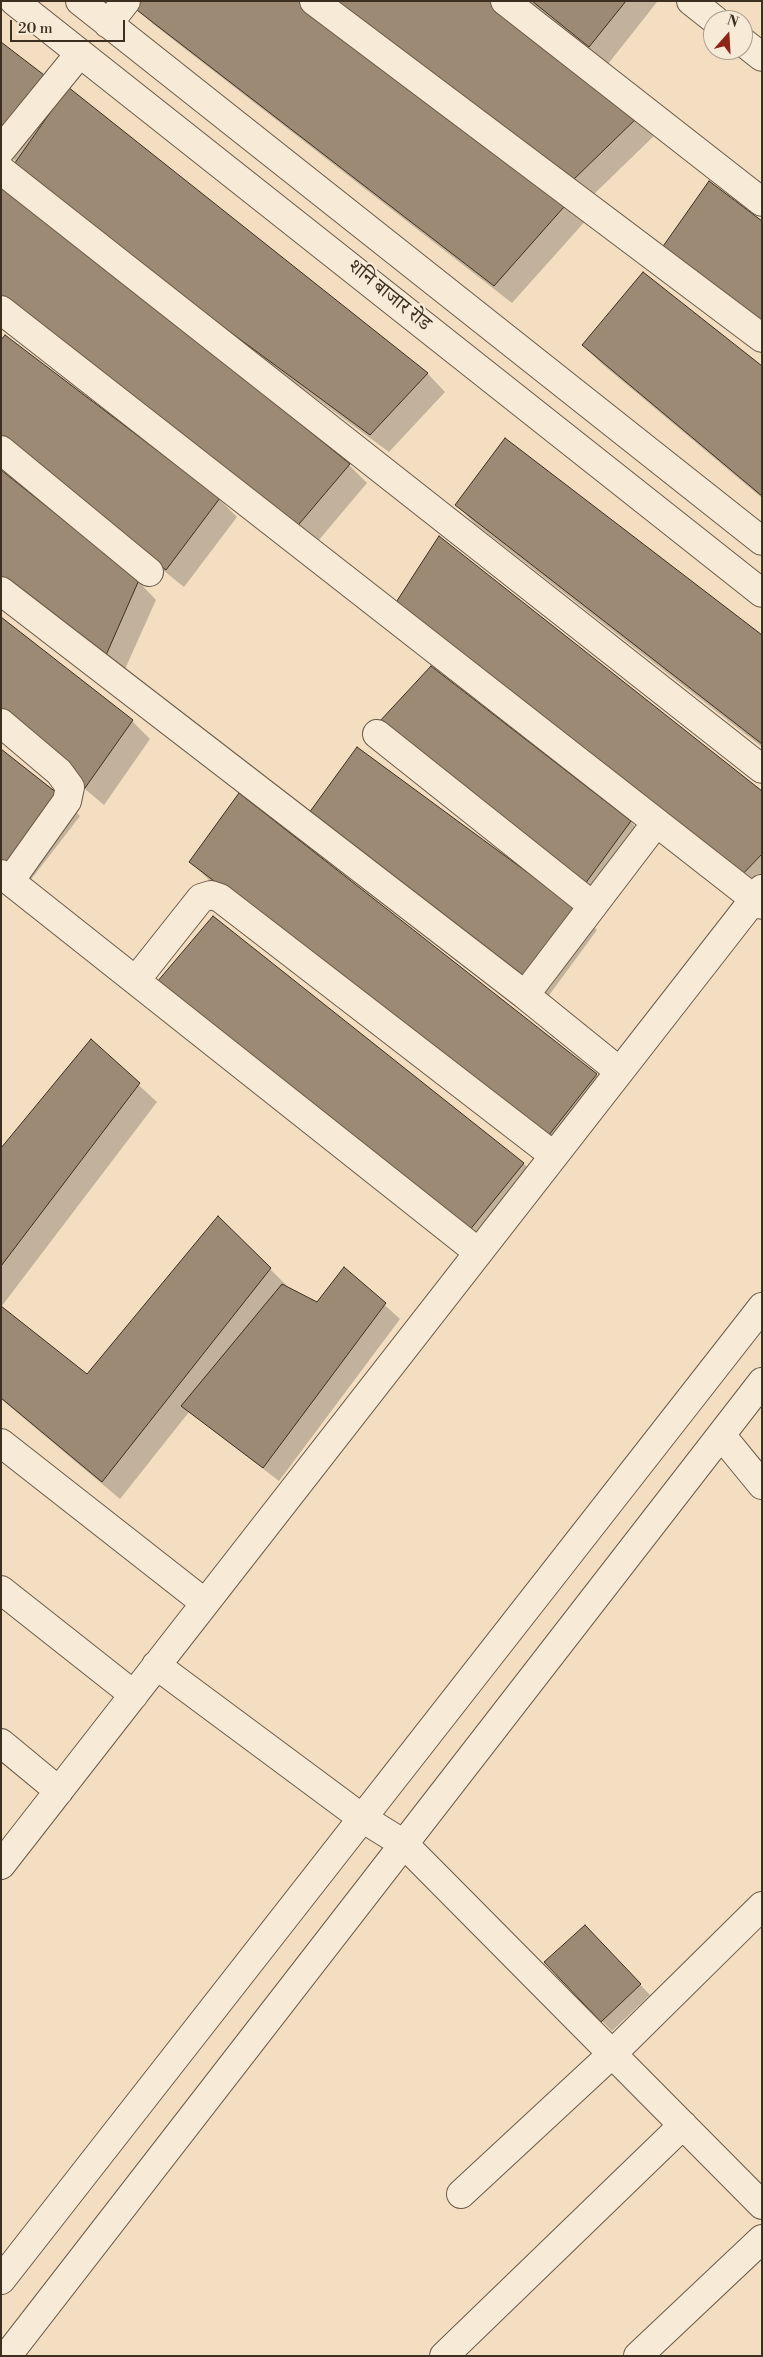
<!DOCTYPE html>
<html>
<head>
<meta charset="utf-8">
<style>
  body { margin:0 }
  #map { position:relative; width:763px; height:2357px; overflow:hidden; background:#f3dec2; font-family:"Libre Bodoni",serif }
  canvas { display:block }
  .frame { position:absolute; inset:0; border:2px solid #3d2f20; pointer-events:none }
  .north { position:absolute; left:703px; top:10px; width:50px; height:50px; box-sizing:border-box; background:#f7ead7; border:1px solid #ad9f8e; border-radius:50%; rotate:19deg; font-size:14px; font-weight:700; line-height:20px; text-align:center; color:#3d2f20 }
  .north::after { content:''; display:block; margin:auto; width:18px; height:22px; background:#8f2418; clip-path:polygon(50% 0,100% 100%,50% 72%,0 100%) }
  .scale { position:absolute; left:10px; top:20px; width:115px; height:22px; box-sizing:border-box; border:2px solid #3d2f20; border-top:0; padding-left:6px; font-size:15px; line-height:18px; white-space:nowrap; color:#3d2f20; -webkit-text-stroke:4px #f7ead7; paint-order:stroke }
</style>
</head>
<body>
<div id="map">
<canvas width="763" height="2357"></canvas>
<div class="frame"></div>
<div class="north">N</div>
<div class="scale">20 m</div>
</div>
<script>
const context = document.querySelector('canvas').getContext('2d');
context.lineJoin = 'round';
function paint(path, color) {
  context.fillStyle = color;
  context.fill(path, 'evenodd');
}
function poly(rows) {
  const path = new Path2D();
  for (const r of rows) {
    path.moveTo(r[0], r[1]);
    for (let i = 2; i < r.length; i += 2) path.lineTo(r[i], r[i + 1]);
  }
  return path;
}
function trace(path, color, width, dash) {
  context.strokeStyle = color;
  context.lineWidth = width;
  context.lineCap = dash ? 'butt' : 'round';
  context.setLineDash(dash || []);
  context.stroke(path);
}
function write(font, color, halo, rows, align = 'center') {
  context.font = font + ' "Libre Bodoni","Noto Serif Devanagari",serif';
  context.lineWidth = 4.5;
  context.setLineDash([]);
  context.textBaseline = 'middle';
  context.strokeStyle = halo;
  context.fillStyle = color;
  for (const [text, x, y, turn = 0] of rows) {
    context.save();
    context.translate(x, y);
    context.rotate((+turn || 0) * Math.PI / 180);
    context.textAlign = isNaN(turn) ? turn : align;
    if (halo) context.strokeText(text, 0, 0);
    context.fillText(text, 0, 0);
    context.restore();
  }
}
const shadow = poly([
  [299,1,588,218,512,303,153,24,135,7],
  [323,1,489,1,659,131,590,198],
  [529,1,656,1,657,2,608,64],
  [47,79,69,89,428,374,445,392,389,452,29,188,17,162,1,150],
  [1,183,349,465,367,483,313,547],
  [583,345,762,367,762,498,601,363],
  [1,440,219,499,237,517,184,587],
  [1,471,138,581,156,600,121,678,1,578],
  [457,505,762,636,762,747,474,523],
  [1,619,132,721,150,739,104,805,1,718],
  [412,625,762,793,762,891],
  [399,740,630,821,648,839,604,901],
  [240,795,596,1075,614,1093,567,1152,209,880,191,862],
  [62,798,80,816,26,886],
  [329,831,579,912,597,930,547,998],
  [176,1000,524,1164,541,1181,487,1248],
  [91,1041,157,1102,1,1307,1,1150],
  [344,1268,400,1319,279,1481,189,1412,120,1499,1,1399,1,1308,87,1376,270,1269,288,1287,287,1288,317,1304],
  [595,1937,650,1995,612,2031,602,2021]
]);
const building = poly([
  [138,1,301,1,571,199,494,286,133,7,138,1],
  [328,1,491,1,642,113,572,181,328,1],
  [532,1,626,1,589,47,532,1],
  [1,42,48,78,1,141,1,42],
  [68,87,428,373,370,435,10,170,68,87],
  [1,181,350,464,294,530,1,301,1,181],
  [709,181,762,221,762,329,659,252,709,181],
  [643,272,762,366,762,496,582,345,643,272],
  [5,335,220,498,166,570,1,438,1,340,5,335],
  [505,438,762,635,762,744,455,505,505,438],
  [1,470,139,580,103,662,1,577,1,470],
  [439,536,762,791,762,854,738,879,393,607,439,536],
  [1,617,133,720,85,788,1,717,1,617],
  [431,666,631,821,585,884,379,722,431,666],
  [357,747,580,911,529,980,309,813,357,747],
  [1,749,62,797,7,869,1,864,1,749],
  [239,793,597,1074,549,1135,189,862,239,793],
  [213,916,524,1163,469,1231,157,982,213,916],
  [91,1039,140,1083,1,1266,1,1148,91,1039],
  [218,1216,271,1268,102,1482,1,1398,1,1306,87,1374,218,1216],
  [344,1267,386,1303,263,1468,181,1406,282,1284,317,1302,344,1267],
  [585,1925,641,1984,601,2022,544,1962,585,1925]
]);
const minor = poly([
  [14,1,762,593],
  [80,1,762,541],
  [314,1,762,338],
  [505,1,762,202],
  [691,1,715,20],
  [108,24,126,1],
  [743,42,762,57],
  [1,150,80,53],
  [1,170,762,769],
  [1,310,762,905],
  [1,450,149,572],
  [1,591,525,995,619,1071],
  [1,723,59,772,70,787,67,801,10,881],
  [377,734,593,906],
  [1,874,478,1252],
  [136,980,201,898,211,895,220,898,553,1155],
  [525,995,656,823],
  [721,1435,762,1485],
  [1,1443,205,1603],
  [1,1590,134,1695],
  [156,1665,362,1818,404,1844,762,2205],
  [1,1743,59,1791],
  [1,1865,762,889],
  [461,2194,612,2054,762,1906],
  [1,2280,762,1307],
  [7,2356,762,1382],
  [444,2356,683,2125],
  [638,2356,762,2239]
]);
const streetNames = [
  ["शनि बाजार रोड",389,296,39]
];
paint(shadow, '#0003');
paint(building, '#9c8a74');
trace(building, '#3d2f20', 1);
trace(minor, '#6a5b48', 30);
trace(minor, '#f7ead7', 28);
write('20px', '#3d2f20', '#f7ead7', streetNames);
</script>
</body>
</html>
